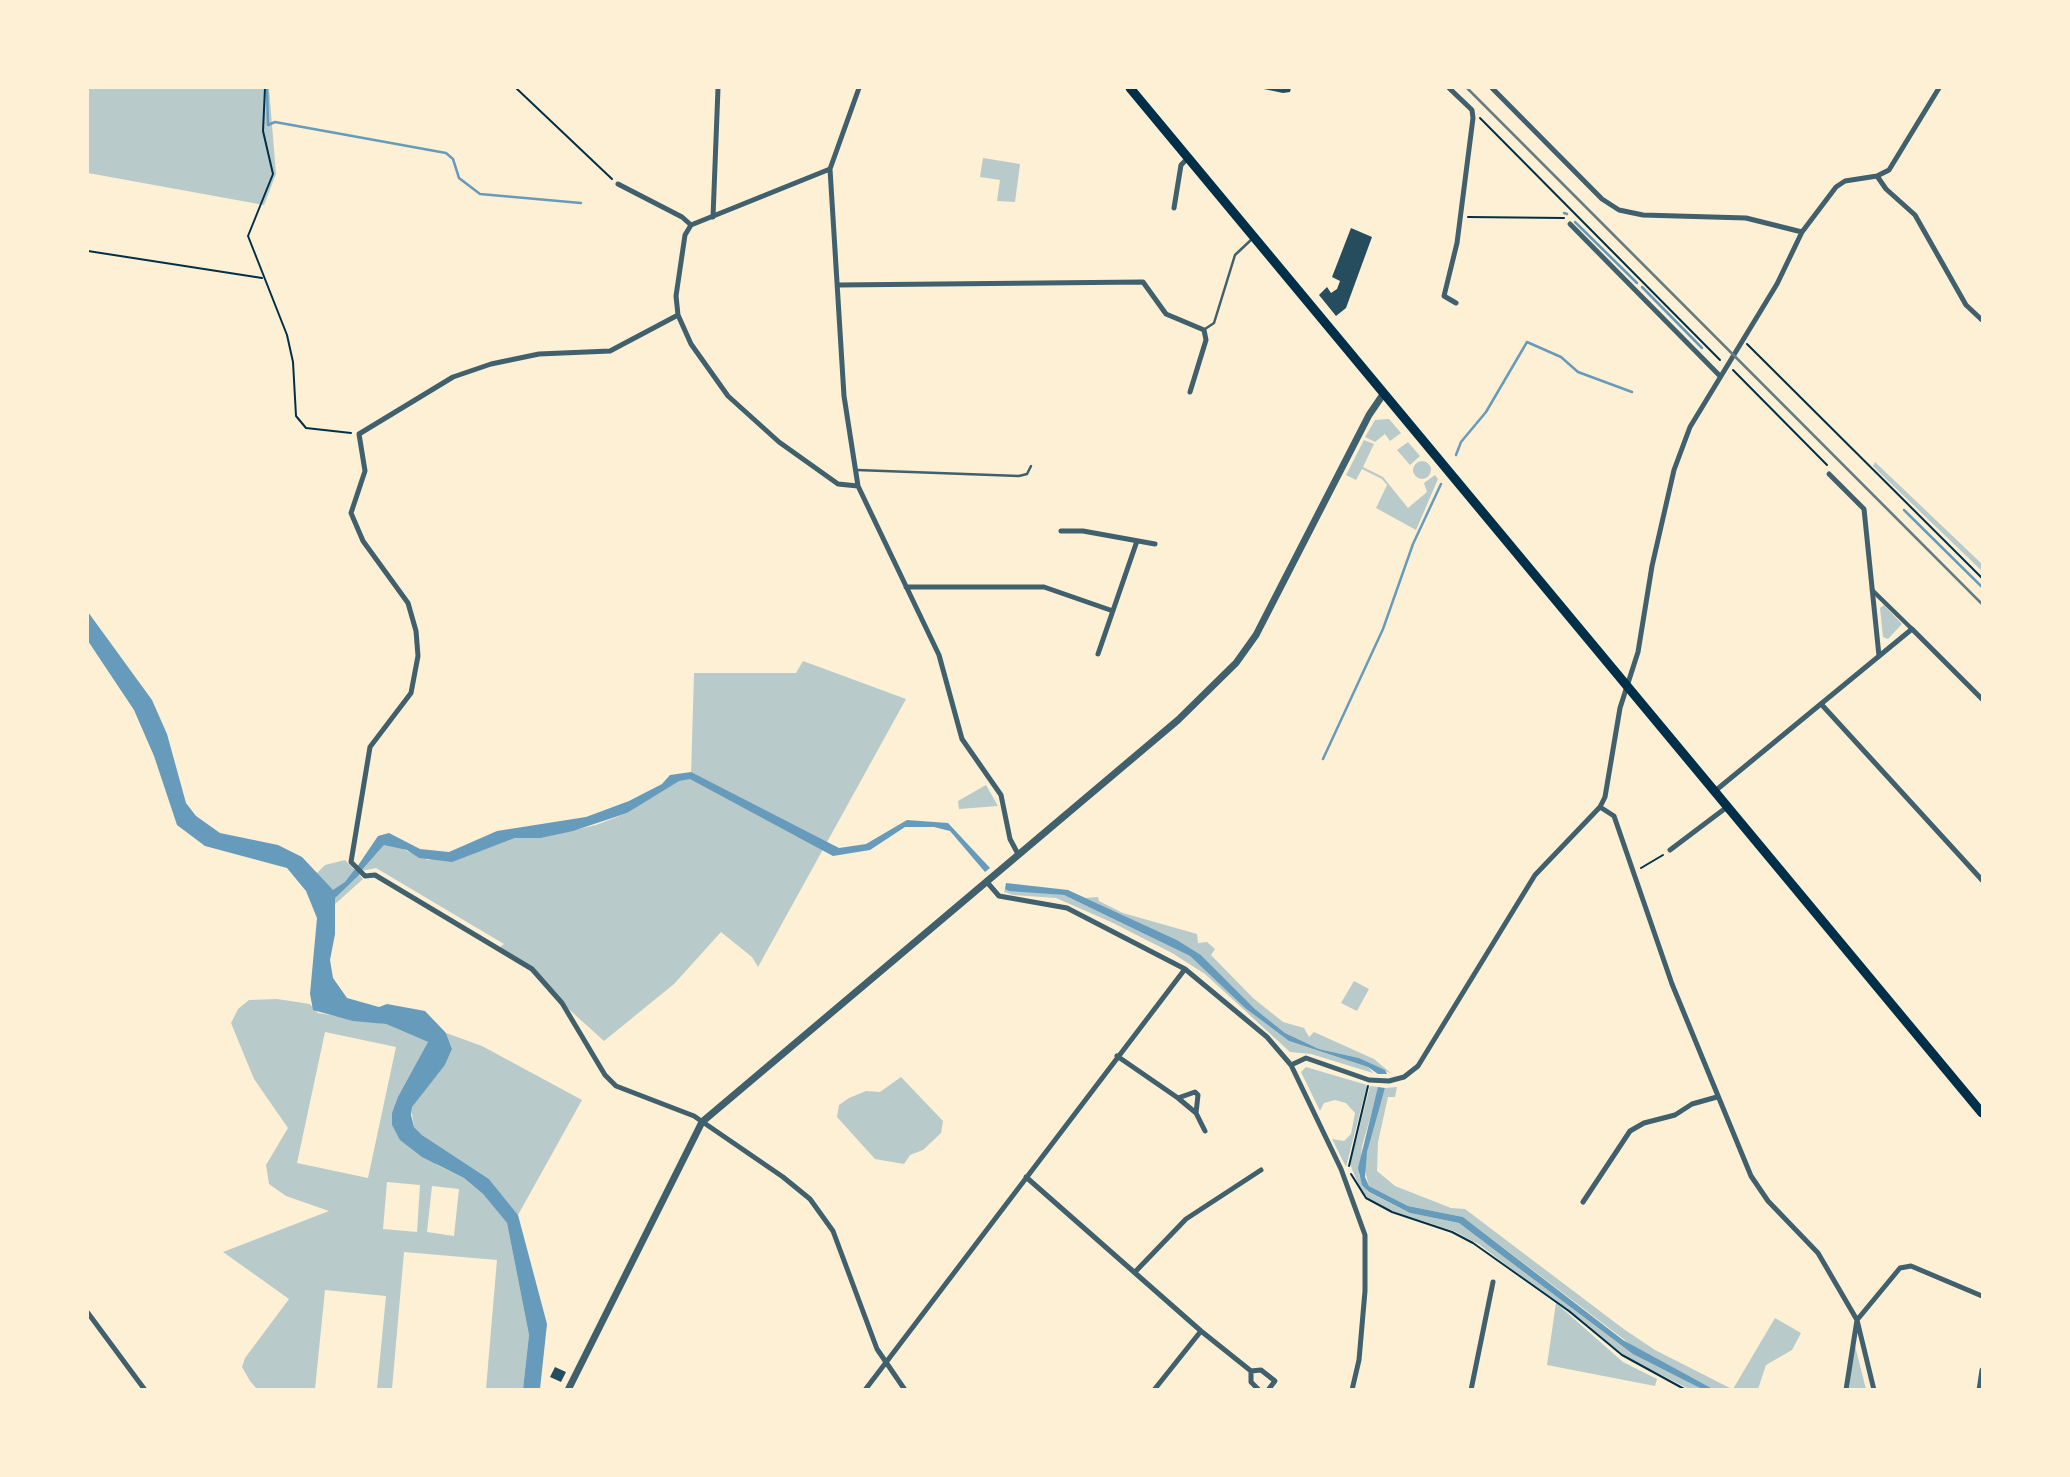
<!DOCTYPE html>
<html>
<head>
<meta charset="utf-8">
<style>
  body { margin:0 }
  #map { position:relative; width:2070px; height:1477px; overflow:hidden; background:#fdf0d5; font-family:"Noto Sans",sans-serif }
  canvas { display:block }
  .frame { position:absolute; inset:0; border:89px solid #fdf0d5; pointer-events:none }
</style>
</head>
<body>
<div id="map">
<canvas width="2070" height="1477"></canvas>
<div class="frame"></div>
</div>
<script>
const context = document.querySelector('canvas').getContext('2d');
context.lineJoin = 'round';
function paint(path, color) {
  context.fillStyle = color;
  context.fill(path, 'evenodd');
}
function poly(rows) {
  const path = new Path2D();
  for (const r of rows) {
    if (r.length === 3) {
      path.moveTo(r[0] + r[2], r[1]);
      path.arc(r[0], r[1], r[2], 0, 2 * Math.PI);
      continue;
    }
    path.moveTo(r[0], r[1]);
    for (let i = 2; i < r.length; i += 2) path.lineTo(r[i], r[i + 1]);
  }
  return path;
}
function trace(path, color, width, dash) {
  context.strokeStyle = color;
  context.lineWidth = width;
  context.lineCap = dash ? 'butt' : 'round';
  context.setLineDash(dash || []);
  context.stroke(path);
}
const green = poly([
  [88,88,269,88,276,174,264,205,88,173],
  [983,158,1020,164,1015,202,997,201,1000,180,980,177],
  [1389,419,1401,433,1390,441,1385,434,1375,442,1365,437,1375,420],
  [1364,440,1374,444,1363,467,1383,477,1408,508,1427,492,1424,483,1435,475,1438,479,1416,530,1376,508,1387,485,1382,479,1362,469,1356,480,1346,475],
  [1408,442,1420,456,1410,465,1397,450],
  [1422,470,9],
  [1875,462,1982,564,1982,571,1883,476,1873,466],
  [1884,605,1902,624,1888,639,1883,637,1880,608],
  [803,661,906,699,758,967,752,957,721,932,674,984,604,1041,562,1003,532,969,499,948,504,944,376,868,361,871,384,845,394,845,428,860,483,850,515,838,541,838,596,825,627,813,678,779,691,776,694,673,796,673],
  [986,785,998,806,959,809,958,801],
  [345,860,363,879,334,905,335,898,317,873,325,865],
  [1005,889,1064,895,1190,956,1245,1008,1289,1041,1368,1067,1373,1073,1311,1054,1290,1052,1205,974,1172,953,1111,922,1056,898,1013,895,1004,892],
  [1098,897,1099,901,1123,913,1197,934,1198,943,1207,942,1215,949,1211,955,1253,998,1283,1022,1304,1028,1309,1037,1314,1032,1374,1059,1392,1074,1359,1058,1319,1049,1285,1033,1255,1009,1201,955,1177,940,1085,898],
  [1354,981,1369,989,1357,1011,1341,1003],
  [277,999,310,1004,318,1013,386,1024,428,1042,392,1113,437,1165,464,1178,483,1194,507,1223,529,1335,523,1389,486,1389,497,1260,404,1252,392,1389,377,1389,386,1296,325,1290,315,1389,257,1389,250,1381,242,1367,245,1358,289,1299,223,1252,329,1211,286,1196,269,1184,266,1165,288,1128,254,1079,231,1023,238,1009,249,1000],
  [325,1032,396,1047,368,1178,297,1163],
  [387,1182,420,1185,417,1232,383,1229],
  [432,1186,459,1189,454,1236,427,1232],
  [446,1033,482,1046,582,1100,518,1215,489,1179,422,1135,414,1127,411,1107,445,1065,452,1049],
  [1306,1067,1367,1085,1346,1167,1332,1139,1344,1141,1351,1134,1355,1113,1346,1103,1335,1100,1324,1103,1320,1111,1301,1072],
  [901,1077,943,1121,941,1133,923,1150,910,1155,904,1164,875,1159,837,1117,839,1105,849,1098,866,1091,880,1092],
  [1370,1086,1378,1087,1377,1094,1362,1146,1359,1175,1368,1192,1410,1213,1459,1223,1568,1302,1624,1347,1702,1389,1689,1389,1628,1358,1480,1245,1454,1231,1389,1210,1362,1194,1350,1164],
  [1397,1087,1395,1097,1388,1097,1378,1142,1377,1171,1395,1186,1451,1208,1465,1209,1625,1330,1655,1350,1732,1389,1713,1389,1630,1344,1463,1217,1408,1206,1369,1186,1364,1167,1370,1137,1385,1088],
  [1556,1303,1623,1362,1657,1379,1655,1386,1547,1365],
  [1775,1318,1801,1333,1792,1350,1766,1365,1758,1389,1733,1389],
  [1854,1342,1866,1389,1849,1390]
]);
const water = poly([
  [88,612,152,700,167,734,186,803,196,816,220,833,278,845,302,857,333,890,345,882,355,869,360,874,335,898,335,934,330,960,333,978,347,998,379,1007,387,1004,425,1011,446,1033,452,1049,445,1065,412,1107,411,1115,414,1127,422,1135,489,1179,518,1215,547,1324,540,1389,523,1389,529,1335,507,1223,483,1194,464,1178,422,1157,400,1140,392,1125,392,1113,398,1097,428,1042,386,1024,353,1021,313,1010,310,994,317,918,306,891,287,868,205,846,177,825,154,756,134,710,88,641],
  [691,772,839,848,866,844,907,820,948,823,990,868,985,872,950,831,934,827,905,827,870,850,833,856,690,779,679,781,627,813,573,831,541,838,515,838,452,862,419,858,407,850,384,845,361,871,357,867,378,836,389,833,420,849,449,852,497,831,586,817,629,801,662,784,670,775],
  [1006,883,1068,890,1177,940,1201,955,1255,1009,1285,1033,1319,1049,1359,1058,1385,1070,1387,1074,1378,1074,1368,1067,1289,1041,1245,1008,1190,956,1064,895,1009,891,1005,889],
  [1378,1087,1385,1088,1367,1152,1365,1177,1369,1186,1408,1206,1463,1217,1623,1340,1713,1389,1702,1389,1633,1354,1459,1223,1410,1213,1369,1192,1362,1185,1358,1168]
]);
const stream = poly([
  [267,88,268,125,275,122,446,153,453,159,459,178,480,194,581,203],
  [1564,213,1567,214],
  [1575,222,1637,283],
  [1642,287,1702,348],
  [1456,455,1461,442,1486,412,1527,342,1561,357,1578,372,1632,392],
  [1904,510,1982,587],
  [1323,759,1383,629,1413,544,1441,484]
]);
const building = poly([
  [1259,88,1291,88,1290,92,1283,93],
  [1351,228,1372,237,1346,308,1336,316,1319,295,1327,287,1331,293,1337,289,1340,281,1332,277],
  [555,1367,566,1372,561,1382,550,1377]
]);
const path = poly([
  [265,88,263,131,273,174,248,236,287,335,293,362,296,416,306,428,351,433],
  [516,88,612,179],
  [1480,118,1720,360],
  [1468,217,1564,218],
  [88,251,262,278],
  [1747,344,1982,578],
  [1733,370,1827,465],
  [1641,868,1663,855],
  [1349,1166,1368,1086],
  [1351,1174,1366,1198,1392,1212,1452,1232,1473,1243,1569,1311,1622,1355,1686,1390]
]);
const service = poly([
  [1205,329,1214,323,1235,255,1252,239],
  [857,470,1019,476,1027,474,1031,466]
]);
const pedestrian = poly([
  [1872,590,1912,629]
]);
const minor = poly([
  [1449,88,1472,110,1473,118,1457,243,1444,296,1456,303],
  [1492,88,1602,199,1619,210,1643,215,1746,218,1802,232],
  [1877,176,1886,189,1915,215,1966,305,1982,320],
  [618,184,682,217,691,225],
  [1174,208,1181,165,1188,158],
  [713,217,718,88],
  [1570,224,1720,376],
  [691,225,685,235,676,296,678,315,691,344,728,396,779,442,838,484,858,486,939,655,962,739,1001,795,1010,839,1018,854],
  [691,225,830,169],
  [838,285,1143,282,1166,314,1204,330,1206,340,1190,392],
  [678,315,610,351,539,354,491,364,453,377,359,434,365,471,351,513,363,541,408,603,416,631,418,656,411,693,370,747,351,862,365,876,375,875,532,969,562,1003,605,1075,616,1086,694,1116,783,1177,810,1199,833,1231,877,1349,905,1390],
  [1829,474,1864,509,1879,656],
  [858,486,844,396,830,169,859,88],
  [1061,531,1083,531,1155,544],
  [906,587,1044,587,1113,611],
  [1098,654,1137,541],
  [1822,705,1982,880],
  [1715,791,1912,629,1982,699],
  [1600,807,1614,816,1672,984,1751,1176,1768,1201,1818,1253,1857,1320,1874,1390],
  [1670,850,1727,807],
  [986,881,999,896,1067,908,1185,969,1267,1037,1291,1065,1341,1169,1365,1235,1365,1291,1359,1360,1352,1390],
  [1117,1056,1178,1098,1195,1092,1198,1095,1196,1113,1205,1131],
  [1291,1065,1306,1058,1369,1080,1389,1081,1404,1077,1418,1066,1535,875,1600,807,1605,797,1620,708,1638,652,1652,566,1674,470,1690,427,1777,284,1802,232,1836,187,1845,181,1877,176,1889,170,1939,88],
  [1178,1098,1196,1113],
  [1026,1177,1201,1331,1251,1371,1261,1370,1275,1381,1268,1390],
  [1583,1202,1630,1131,1644,1123,1675,1115,1692,1104,1717,1097],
  [1135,1272,1186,1219,1261,1170],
  [88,1313,145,1390],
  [1251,1371,1251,1382,1259,1390],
  [865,1390,1185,969],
  [1154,1390,1201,1331],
  [1471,1390,1493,1282],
  [1846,1390,1857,1320,1900,1268,1911,1266,1982,1296],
  [1979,1390,1982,1370]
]);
const tertiary = poly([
  [568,1390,702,1122,1178,720,1236,663,1256,635,1369,415,1384,393]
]);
const primary = poly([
  [1130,88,1982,1113]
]);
const rail = poly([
  [1467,88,1982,604]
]);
paint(green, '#b9caca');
paint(water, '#669bbc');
trace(stream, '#669bbc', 2.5);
paint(building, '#264d5e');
trace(path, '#003049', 2);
trace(service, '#3f606c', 2.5);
trace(pedestrian, '#3f606c', 4.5);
trace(minor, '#3f606c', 5);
trace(tertiary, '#3f606c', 7);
trace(primary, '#003049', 9);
trace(rail, '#657d81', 2.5);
</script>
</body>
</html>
